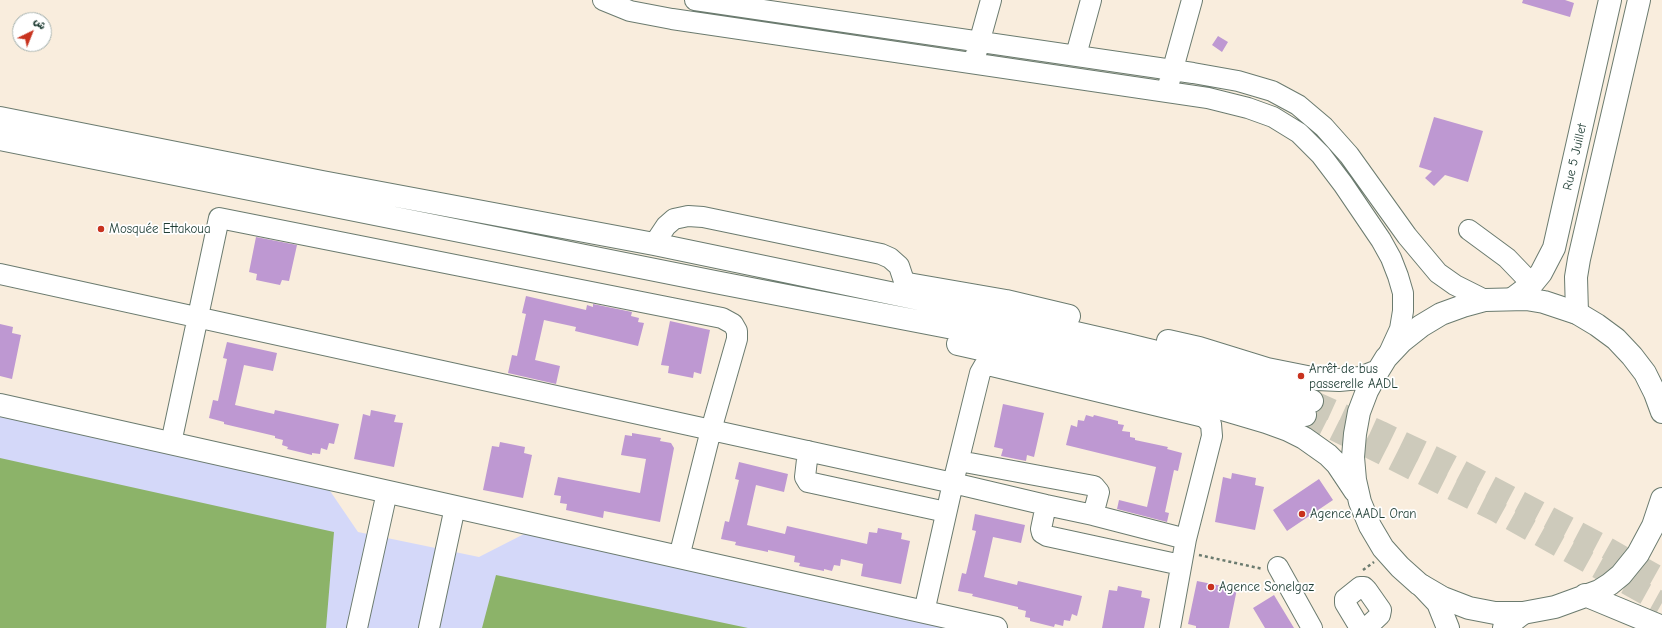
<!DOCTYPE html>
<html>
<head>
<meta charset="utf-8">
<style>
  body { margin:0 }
  #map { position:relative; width:1662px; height:628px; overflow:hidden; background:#f9eddd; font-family:"Comic Neue","Playpen Sans Arabic",sans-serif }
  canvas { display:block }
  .north { position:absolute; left:12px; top:12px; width:40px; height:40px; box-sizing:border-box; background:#fff; border:1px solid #a5b1ae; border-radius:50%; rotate:43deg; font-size:11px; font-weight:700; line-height:16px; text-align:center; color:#1f3d34 }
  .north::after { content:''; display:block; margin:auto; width:14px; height:18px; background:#c8321e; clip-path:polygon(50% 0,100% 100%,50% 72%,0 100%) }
</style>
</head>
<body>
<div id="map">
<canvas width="1662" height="628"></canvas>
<div class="north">ش</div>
</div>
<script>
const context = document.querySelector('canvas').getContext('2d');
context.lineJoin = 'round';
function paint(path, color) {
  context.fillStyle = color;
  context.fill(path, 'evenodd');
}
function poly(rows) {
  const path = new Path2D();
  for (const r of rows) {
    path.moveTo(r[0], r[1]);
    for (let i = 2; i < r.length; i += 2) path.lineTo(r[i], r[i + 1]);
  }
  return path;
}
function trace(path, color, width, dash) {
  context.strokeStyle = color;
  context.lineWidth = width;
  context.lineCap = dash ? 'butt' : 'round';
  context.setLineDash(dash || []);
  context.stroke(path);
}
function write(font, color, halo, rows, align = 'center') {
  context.font = font + ' "Comic Neue",sans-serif';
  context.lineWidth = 3.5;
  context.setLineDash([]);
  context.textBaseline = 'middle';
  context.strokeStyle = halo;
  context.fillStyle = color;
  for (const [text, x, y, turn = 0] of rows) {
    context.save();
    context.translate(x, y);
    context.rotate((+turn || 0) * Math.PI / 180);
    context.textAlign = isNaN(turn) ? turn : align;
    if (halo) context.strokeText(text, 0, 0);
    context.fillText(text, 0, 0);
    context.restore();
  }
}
const built = poly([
  [0,414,328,488,358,532,479,557,526,533,943,628,0,628]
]);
const forest = poly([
  [0,458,334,532,326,628,0,628],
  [496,575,748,628,482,628]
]);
const building = poly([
  [1523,0,1565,0,1574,3,1570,17,1522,3],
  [1218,36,1228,42,1222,52,1212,45],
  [1434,117,1483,131,1468,182,1445,175,1434,186,1425,178,1432,171,1419,167],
  [256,237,297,245,289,281,282,280,280,285,256,280,257,274,249,272],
  [526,296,586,310,587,305,593,307,593,304,632,312,631,316,639,318,638,322,644,323,638,346,575,331,576,327,544,320,535,360,560,366,556,384,508,373,512,355,517,356,526,314,522,313],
  [670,321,710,330,701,374,694,372,693,378,668,373,669,366,661,365],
  [0,324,13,327,12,333,21,335,12,379,0,376],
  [227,342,277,353,273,371,244,365,235,405,274,414,275,410,339,424,334,444,329,443,327,450,321,448,320,454,312,453,312,455,287,449,288,447,282,445,283,440,275,438,275,436,224,424,224,422,209,418,213,400,218,401,227,359,223,358],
  [1003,404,1044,413,1034,457,1027,455,1026,461,1001,456,1003,449,994,447],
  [371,410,396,415,394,422,403,423,394,467,354,459,363,414,370,416],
  [1086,415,1093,417,1094,415,1118,421,1118,424,1124,425,1122,431,1130,432,1130,437,1135,438,1135,440,1168,447,1167,449,1182,453,1178,471,1174,470,1165,512,1169,513,1167,522,1117,509,1119,500,1147,507,1156,467,1066,445,1071,425,1077,427,1078,420,1084,421],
  [632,433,661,438,660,441,671,443,674,448,660,522,604,511,603,518,566,510,567,504,560,503,561,496,554,495,558,477,640,493,646,459,621,455,625,435,632,436],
  [500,442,525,447,524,453,532,455,523,498,483,490,492,446,499,447],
  [739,462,788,474,784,492,756,485,747,525,785,534,787,526,867,544,869,532,877,533,878,528,902,533,901,539,910,541,901,584,861,576,863,564,841,559,840,566,834,565,832,571,824,569,824,571,799,566,800,563,794,562,795,556,768,550,768,552,735,545,736,542,721,539,725,521,729,522,739,480,735,479],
  [1232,473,1256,478,1255,485,1264,487,1255,530,1215,522,1223,477,1231,479],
  [1319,479,1333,500,1287,531,1273,510],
  [975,514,1025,525,1021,543,993,537,984,577,1017,585,1018,581,1082,596,1077,616,1072,614,1070,621,1064,620,1063,626,1055,624,1054,627,1030,621,1030,618,1025,617,1026,611,1018,609,1018,607,972,596,973,594,958,591,962,573,966,574,976,531,972,530],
  [1197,581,1237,589,1229,628,1196,628,1196,626,1188,624],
  [1118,586,1142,591,1141,597,1150,599,1144,628,1102,628,1109,590,1117,591],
  [1274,595,1294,628,1265,628,1253,608]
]);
const highwayTunnel = poly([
  [1312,401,1381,432,1448,464,1598,543,1662,579],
  [1305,415,1496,511,1662,603]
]);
const path = poly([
  [1199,555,1263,569],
  [1363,570,1374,562]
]);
const minor = poly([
  [603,0,630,11,672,19,1208,98,1248,108,1273,117,1299,133,1321,155,1343,184,1381,240,1391,258,1398,276,1403,293,1403,311,1400,329,1389,353],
  [695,0,1193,73,1238,81,1272,91,1298,105,1324,127,1349,155,1407,236,1438,273,1455,285,1485,300],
  [976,54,991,0],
  [1076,55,1091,0],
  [1169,83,1192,0],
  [1469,230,1507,258,1532,284],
  [654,244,666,226,674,219,688,216,703,217,881,254,890,258,899,266,905,284],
  [0,274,953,483,1046,505,1093,515,1186,539,1170,628],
  [171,443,219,218,722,318,733,324,737,331,737,339,711,430,679,557],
  [808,451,805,477,808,482,946,512],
  [959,461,1094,486,1099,492,1093,515],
  [1046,505,1041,529,1042,533,1047,536,1181,565],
  [1278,567,1312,628],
  [924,612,953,483,980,373,984,366,992,366,1204,417,1211,424,1212,436,1186,539],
  [357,628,387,492],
  [429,628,455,507],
  [1360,628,1345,603,1345,599,1360,587,1364,587,1367,590,1381,610,1380,615,1366,628]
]);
const major = poly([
  [1512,299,1532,284,1541,273,1554,248,1610,0],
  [1577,313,1576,277,1579,259,1639,0],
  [0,405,996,628],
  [1422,586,1438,603,1448,628],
  [1504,628,1523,613]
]);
const highway = poly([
  [0,118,322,182,654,244,1015,319,1124,344,1177,357,1243,377,1312,401],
  [0,139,715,282,1010,339,1183,377,1244,394,1305,415],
  [908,284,1006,301,1069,316],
  [1168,341,1199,348,1267,369,1317,379,1339,380,1360,378,1378,371],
  [958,344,1141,385,1266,422,1288,430,1304,438,1328,455,1337,464,1355,491],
  [1662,412,1655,393,1645,373,1632,356,1616,339,1597,325,1577,313,1544,302,1526,299,1485,300,1463,306,1441,314,1421,326,1402,341,1386,358,1378,371,1367,391,1359,412,1355,434,1353,457,1355,480,1360,502,1370,526,1383,548,1400,567,1419,584,1443,598,1469,608,1495,613,1523,613,1555,607,1599,591,1610,584,1621,575,1638,554,1653,526,1662,499],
  [1585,595,1662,627]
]);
const markers = [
  [101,229,4,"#c8321e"],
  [1301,376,4,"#c8321e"],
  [1302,514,4,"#c8321e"],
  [1211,587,4,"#c8321e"]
];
const streetNames = [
  ["Rue 5 Juillet",1575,157,-77]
];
const poiNames = [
  ["Mosquée Ettakoua",109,229],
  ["Arrêt de bus",1309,369],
  ["passerelle AADL",1309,384],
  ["Agence AADL Oran",1310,514],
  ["Agence Sonelgaz",1219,587]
];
paint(built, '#d4d8f9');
paint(forest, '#8cb369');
paint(building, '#be98d2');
trace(highwayTunnel, '#cdcabb', 22, [22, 11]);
trace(minor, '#6b7b6f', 22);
trace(major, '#6b7b6f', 24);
trace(highway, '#6b7b6f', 24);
trace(path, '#6b7b6f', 2.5, [3, 3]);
trace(minor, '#fff', 20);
trace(major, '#fff', 22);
trace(highway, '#fff', 22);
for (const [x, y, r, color] of markers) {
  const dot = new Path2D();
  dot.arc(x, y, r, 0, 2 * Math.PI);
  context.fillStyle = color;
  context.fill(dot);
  trace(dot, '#fff', 1.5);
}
write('13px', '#1f3d34', '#fff', streetNames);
write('13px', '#1f3d34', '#fff', poiNames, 'left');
</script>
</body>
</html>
